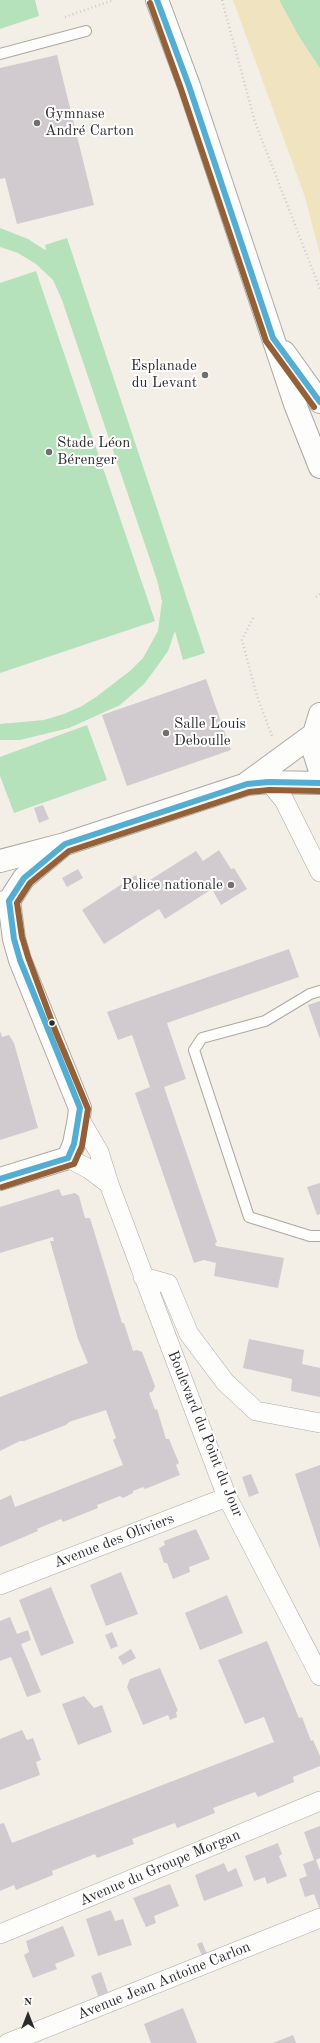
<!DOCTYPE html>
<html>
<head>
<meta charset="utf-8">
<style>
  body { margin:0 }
  #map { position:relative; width:320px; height:2043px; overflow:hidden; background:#f3efe7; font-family:"Old Standard TT",serif }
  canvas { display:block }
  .north { position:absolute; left:8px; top:1995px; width:40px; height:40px; -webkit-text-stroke:3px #fff; paint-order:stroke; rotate:0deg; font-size:11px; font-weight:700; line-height:16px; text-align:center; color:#2b2b2b }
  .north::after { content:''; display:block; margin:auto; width:14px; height:18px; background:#2b2b2b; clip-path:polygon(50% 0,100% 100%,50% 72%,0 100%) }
</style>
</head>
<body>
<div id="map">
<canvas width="320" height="2043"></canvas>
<div class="north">N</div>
</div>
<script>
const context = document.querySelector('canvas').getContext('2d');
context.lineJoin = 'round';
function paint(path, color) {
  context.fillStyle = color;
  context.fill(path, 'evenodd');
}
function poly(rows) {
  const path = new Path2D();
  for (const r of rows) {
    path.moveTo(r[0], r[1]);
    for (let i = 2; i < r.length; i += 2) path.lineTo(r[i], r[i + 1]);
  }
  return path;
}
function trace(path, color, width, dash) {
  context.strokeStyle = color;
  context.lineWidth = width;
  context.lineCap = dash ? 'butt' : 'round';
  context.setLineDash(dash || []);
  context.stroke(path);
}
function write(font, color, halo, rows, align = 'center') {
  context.font = font + ' "Old Standard TT",serif';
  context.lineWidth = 4;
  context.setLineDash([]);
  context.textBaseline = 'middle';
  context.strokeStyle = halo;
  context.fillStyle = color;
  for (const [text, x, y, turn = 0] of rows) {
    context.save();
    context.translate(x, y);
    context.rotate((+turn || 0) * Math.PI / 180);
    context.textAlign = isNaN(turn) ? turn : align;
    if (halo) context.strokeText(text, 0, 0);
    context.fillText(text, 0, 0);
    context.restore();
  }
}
const green = poly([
  [0,0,35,0,39,16,0,29],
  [279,0,320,0,320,69,298,35],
  [0,228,28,239,45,250,46,249,45,245,67,238,205,653,183,660,175,631,168,651,156,668,144,684,120,705,69,728,20,740,0,740,0,724,44,720,64,714,82,706,96,697,130,671,143,658,158,631,162,601,157,580,62,300,53,280,36,264,18,253,0,247],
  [36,271,155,621,0,673,0,283],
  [87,725,107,780,14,813,0,776,0,757]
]);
const sand = poly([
  [233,0,279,0,298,35,320,69,320,255,305,197]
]);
const building = poly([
  [57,55,94,205,17,224,5,178,0,179,0,68],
  [206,679,231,750,127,786,102,715],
  [43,805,49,819,39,823,34,808],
  [219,850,231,869,234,868,247,889,221,905,212,889,165,919,159,909,104,944,82,910,136,875,142,885,196,851,203,861],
  [78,869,83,878,67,887,62,878],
  [289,949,299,977,167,1023,186,1079,164,1087,217,1242,215,1243,216,1246,284,1258,278,1288,214,1276,216,1263,204,1260,194,1263,135,1093,150,1087,132,1035,118,1040,107,1012],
  [320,1001,320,1039,308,1005],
  [0,1031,2,1037,9,1035,14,1043,38,1128,0,1140],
  [320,1183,320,1214,317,1215,307,1187],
  [59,1189,62,1196,75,1193,79,1196,85,1218,90,1218,122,1323,124,1323,133,1351,137,1350,142,1352,155,1386,153,1391,149,1393,155,1410,157,1409,166,1439,169,1439,179,1463,176,1465,180,1475,145,1489,143,1487,133,1491,133,1493,123,1498,120,1496,97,1505,98,1508,63,1522,61,1519,37,1529,38,1531,0,1547,0,1500,11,1495,15,1507,123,1465,113,1440,116,1438,106,1410,69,1422,66,1425,24,1441,20,1441,0,1451,0,1397,88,1363,78,1339,50,1241,54,1241,53,1237,0,1253,0,1207],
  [249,1339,304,1350,302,1364,320,1368,320,1397,291,1391,292,1379,243,1368],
  [320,1465,320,1549,295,1474],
  [251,1474,259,1493,249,1497,242,1477],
  [196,1529,210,1559,189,1567,190,1572,173,1579,167,1563,164,1563,159,1548,165,1545,164,1541],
  [121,1572,138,1614,106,1626,90,1585],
  [51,1587,74,1643,41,1656,19,1600],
  [227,1595,243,1633,200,1650,185,1613],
  [10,1617,17,1634,28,1630,31,1640,21,1644,41,1692,27,1697,11,1657,0,1661,0,1621],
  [112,1632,118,1646,111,1649,105,1635],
  [267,1641,299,1718,302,1717,311,1741,313,1740,320,1756,320,1766,293,1777,294,1782,258,1797,255,1792,213,1808,215,1813,177,1828,175,1823,132,1839,134,1844,97,1858,95,1854,52,1871,53,1875,16,1890,14,1885,0,1891,0,1824,4,1823,12,1843,274,1742,264,1717,245,1724,218,1660],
  [131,1649,136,1658,123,1665,118,1657],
  [160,1668,178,1711,176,1712,177,1717,170,1720,168,1715,143,1725,127,1687,130,1679],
  [84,1696,94,1708,102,1705,112,1732,78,1745,62,1704],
  [22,1730,27,1740,33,1738,41,1760,36,1762,40,1775,0,1790,0,1739],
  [320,1826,320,1858,316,1860,320,1871,320,1910,314,1894,305,1897,299,1879,307,1876,303,1864,314,1860,304,1832],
  [278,1843,282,1854,279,1856,287,1876,267,1884,265,1877,254,1881,245,1856],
  [224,1863,228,1872,236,1868,243,1886,204,1901,195,1875],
  [170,1884,179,1906,154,1916,156,1923,146,1927,133,1898],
  [111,1910,115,1921,123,1919,132,1945,98,1956,86,1919],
  [63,1926,75,1956,55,1964,57,1969,33,1978,24,1955,29,1952,26,1941],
  [202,1942,207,1954,202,1956,197,1944],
  [101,1972,108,1992,98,1996,91,1976],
  [183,2008,197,2043,151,2043,144,2024],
  [293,2035,296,2043,273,2043]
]);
const path = poly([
  [222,0,255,122,320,289],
  [65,17,113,0],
  [316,597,320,594],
  [253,618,242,640,257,696,272,736]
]);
const service = poly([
  [0,54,86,31],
  [320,991,310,994,265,1021,202,1038,194,1050,249,1217,310,1236,320,1236]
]);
const minor = poly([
  [269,782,284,800,320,872],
  [79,1118,99,1152,109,1184,227,1497,320,1676],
  [68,1158,89,1169,109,1184],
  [143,1277,168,1284,189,1334,225,1382,256,1411,320,1423],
  [0,1585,227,1497],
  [0,1934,320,1801],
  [8,2043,320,1918]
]);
const tertiary = poly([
  [0,1179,68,1158,74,1144,79,1118,80,1108,20,960,14,939,9,901]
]);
const secondary = poly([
  [157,0,189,86,295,404,320,467],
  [284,352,320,402],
  [320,714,314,734,314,752,320,771],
  [247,783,314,734],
  [0,861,65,844,247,784,269,782,320,783],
  [0,903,9,901,24,878,61,847]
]);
const bus1 = poly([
  [157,0,189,86,273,338,320,402],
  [9,901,24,878,65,844,247,784,269,782,320,783],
  [9,901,14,939,20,960,80,1108,74,1144,68,1158],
  [0,1179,68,1158]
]);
const bus2 = poly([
  [150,3,181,89,266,341,314,407],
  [2,1187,74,1164,82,1146,88,1109,55,1030,28,957,22,937,17,903,30,883,69,851,249,792,269,790,320,791]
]);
const markers = [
  [37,123,4,"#71706d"],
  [205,375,4,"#71706d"],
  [49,452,4,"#71706d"],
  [166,733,4,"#71706d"],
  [231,885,4,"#71706d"],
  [52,1023,3.5,"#2b2b2b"]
];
const poiNames = [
  ["Gymnase",45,114],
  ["André Carton",45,131],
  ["Esplanade",197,366,"right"],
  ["du Levant",197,383,"right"],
  ["Stade Léon",57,443],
  ["Bérenger",57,460],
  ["Salle Louis",174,724],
  ["Deboulle",174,741],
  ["Police nationale",223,885,"right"]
];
const streetNames = [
  ["Boulevard du Point du Jour",205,1434,68],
  ["Avenue des Oliviers",114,1541,-21],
  ["Avenue du Groupe Morgan",160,1868,-23],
  ["Avenue Jean Antoine Carlon",164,1981,-22]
];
paint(green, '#b5e1bb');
paint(sand, '#f0e3bf');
paint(building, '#d1cacf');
trace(service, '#aba9a4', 12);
trace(minor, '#aba9a4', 20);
trace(tertiary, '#aba9a4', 24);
trace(secondary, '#aba9a4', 24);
trace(path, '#cdccca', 2.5, [1, 3]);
trace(service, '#fdfdfb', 10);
trace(minor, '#fdfdfb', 19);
trace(tertiary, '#fdfdfb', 22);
trace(secondary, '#fdfdfb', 22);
trace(bus1, '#54add3', 6);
trace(bus2, '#936037', 6);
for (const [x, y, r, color] of markers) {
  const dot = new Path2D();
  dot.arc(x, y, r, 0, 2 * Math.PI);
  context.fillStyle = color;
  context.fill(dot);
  trace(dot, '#fff', 1.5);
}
write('15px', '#2b2b2b', '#fff', poiNames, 'left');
write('15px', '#2b2b2b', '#fff', streetNames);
</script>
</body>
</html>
